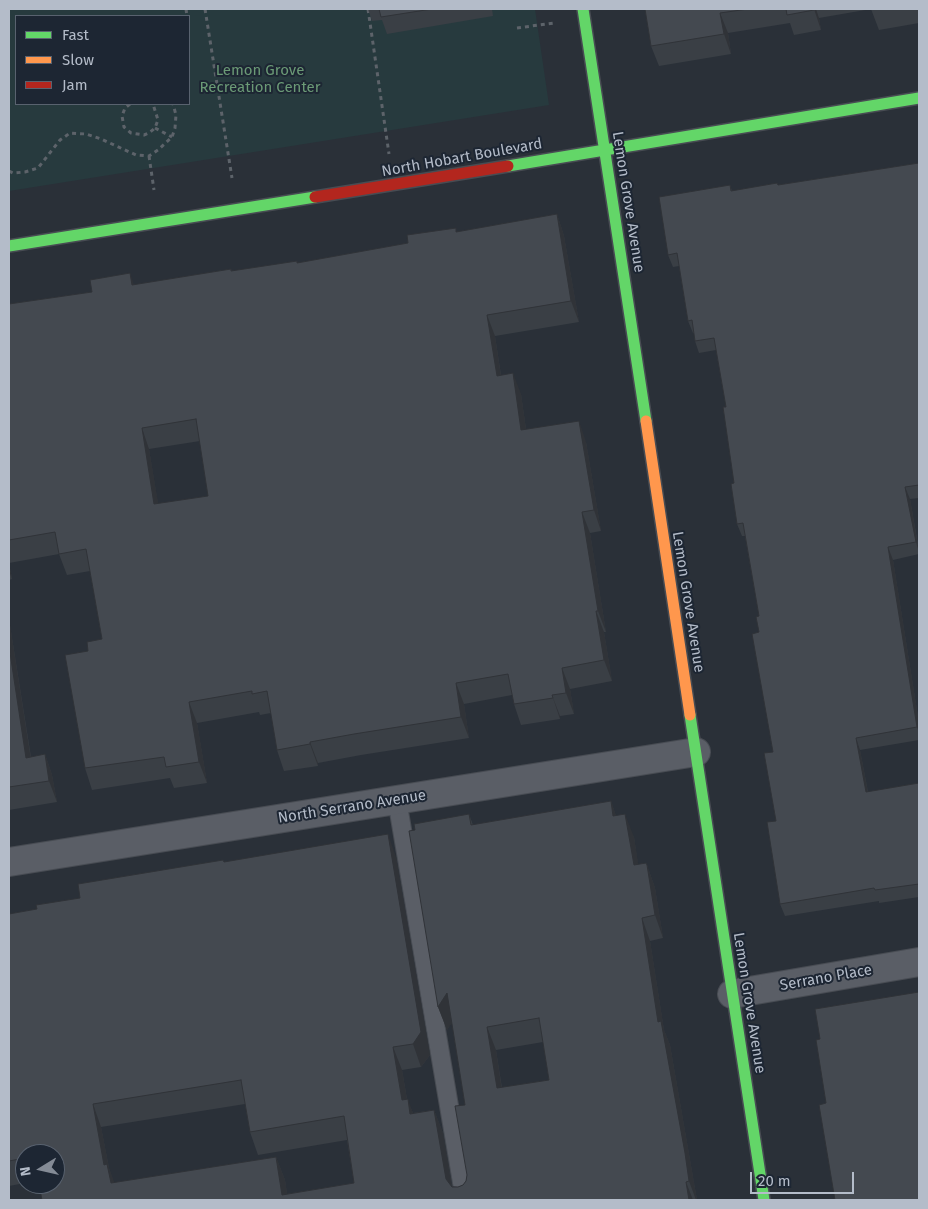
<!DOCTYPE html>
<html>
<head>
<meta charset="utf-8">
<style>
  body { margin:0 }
  #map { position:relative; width:928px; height:1209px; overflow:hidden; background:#2a3038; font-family:"Fira Sans",sans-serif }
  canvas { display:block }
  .frame { position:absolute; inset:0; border:10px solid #b4bcc9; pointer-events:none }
  .legend { position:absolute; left:15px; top:15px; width:175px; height:90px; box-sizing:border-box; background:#1d2633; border:1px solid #59626f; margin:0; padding:6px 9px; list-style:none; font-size:15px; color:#b4bcc9 }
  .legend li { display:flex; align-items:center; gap:10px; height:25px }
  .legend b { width:25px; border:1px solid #59626f }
  .north { position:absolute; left:15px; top:1144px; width:50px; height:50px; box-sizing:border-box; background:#1d2633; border:1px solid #59626f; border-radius:50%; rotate:261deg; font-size:14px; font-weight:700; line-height:20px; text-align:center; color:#b4bcc9 }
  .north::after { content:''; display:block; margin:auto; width:18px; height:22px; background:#848b96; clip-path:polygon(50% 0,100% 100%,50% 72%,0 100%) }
  .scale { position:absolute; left:750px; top:1172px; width:104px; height:22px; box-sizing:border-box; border:2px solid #b4bcc9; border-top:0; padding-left:6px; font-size:15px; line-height:18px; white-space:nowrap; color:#b4bcc9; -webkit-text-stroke:4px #1d2633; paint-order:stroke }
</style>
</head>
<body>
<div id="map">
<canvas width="928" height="1209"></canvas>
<div class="frame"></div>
<ul class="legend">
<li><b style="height:6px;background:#63d668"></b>Fast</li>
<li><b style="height:6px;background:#ff974d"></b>Slow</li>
<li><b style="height:6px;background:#b3261e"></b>Jam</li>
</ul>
<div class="north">N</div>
<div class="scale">20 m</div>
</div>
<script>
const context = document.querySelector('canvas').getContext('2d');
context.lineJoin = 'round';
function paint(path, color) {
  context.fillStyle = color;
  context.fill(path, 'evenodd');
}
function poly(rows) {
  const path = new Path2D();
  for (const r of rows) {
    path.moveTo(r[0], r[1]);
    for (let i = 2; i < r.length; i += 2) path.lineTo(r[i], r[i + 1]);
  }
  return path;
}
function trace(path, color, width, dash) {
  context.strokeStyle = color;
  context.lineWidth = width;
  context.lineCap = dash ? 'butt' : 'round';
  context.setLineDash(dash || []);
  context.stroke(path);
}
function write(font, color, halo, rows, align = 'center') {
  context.font = font + ' "Fira Sans",sans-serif';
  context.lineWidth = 4;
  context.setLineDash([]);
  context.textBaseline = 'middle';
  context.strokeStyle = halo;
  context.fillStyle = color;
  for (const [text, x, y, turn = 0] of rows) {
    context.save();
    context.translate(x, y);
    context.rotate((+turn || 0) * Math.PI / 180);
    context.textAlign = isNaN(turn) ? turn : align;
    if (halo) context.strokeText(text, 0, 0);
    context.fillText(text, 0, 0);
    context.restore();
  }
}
const green = poly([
  [9,9,535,9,549,105,9,191],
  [16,16,189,16,189,104,16,104]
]);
const path = poly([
  [186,9,187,16],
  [205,9,232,178],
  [368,9,389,154],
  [517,28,554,23],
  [130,104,125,108,122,116,124,127,131,133,144,135,149,133,155,128,158,120,153,104],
  [155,128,172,137],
  [149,156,154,190],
  [9,171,13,173,25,172,38,168,60,140,70,133,86,134,101,139,136,155,149,156,158,150,172,137,175,128,176,115,173,104]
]);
const lane = poly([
  [397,800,465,1200]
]);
const street = poly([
  [9,862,696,752],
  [732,994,919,962]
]);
const fast = poly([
  [583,9,646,421],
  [508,166,919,98],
  [9,246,315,197],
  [690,715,764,1200]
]);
const slow = poly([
  [646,421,690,715]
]);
const jam = poly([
  [315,197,508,166]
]);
const wall = poly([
  [368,9,492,9,493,16,387,34,382,20,372,21],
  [645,9,919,9,919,23,879,30,871,9,819,18,821,30,794,35,790,23,728,33,731,54,659,66,651,46],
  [919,163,919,498,910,499,919,550,919,554,893,560,919,723,919,740,860,750,868,792,919,783,919,897,879,903,879,901,785,916,780,904,776,821,773,752,759,632,759,616,745,536,742,536,737,524,734,483,726,407,716,350,699,353,695,341,694,333,693,333,688,321,679,266,673,267,668,255,730,185,732,191,778,185],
  [557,214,564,236,579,322,495,336,501,375,521,394,526,429,586,442,601,531,590,533,606,632,604,632,612,681,570,689,574,714,560,716,560,719,521,725,514,704,512,695,464,704,469,738,361,755,318,763,318,766,284,771,277,750,271,713,260,715,259,712,197,723,207,783,174,788,170,778,92,790,85,768,88,651,102,639,90,571,67,575,59,554,9,563,12,579,9,580,9,304,92,292,231,269,232,271,298,263,408,243,457,232],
  [200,441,208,496,158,504,149,449],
  [9,619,31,757,45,754,52,775,57,802,9,810],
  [611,801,616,816,634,837,638,865,647,865,655,888,663,938,650,941,664,1030,670,1045,697,1200,42,1200,55,1154,25,1154,25,1183,9,1186,9,914,37,909,224,862,396,857,430,1055,421,1067,402,1070,407,1099,413,1113,434,1110,443,1133,452,1186,458,1187,463,1185,466,1181,467,1175,465,1105,452,1022,447,1030,438,1007,415,830,469,814,473,825],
  [543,1042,549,1080,502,1088,496,1050],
  [245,1104,250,1132,258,1155,347,1140,354,1183,287,1194,285,1180,276,1157,114,1183,109,1168,101,1127]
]);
const shadedWall = poly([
  [814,9,816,9,819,18,821,30],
  [720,13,728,33,731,54,724,34],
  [557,214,564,236,579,322,571,301],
  [130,273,137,294,132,285],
  [487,315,495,336,504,397,497,376],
  [513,373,521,394,529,451,521,430],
  [579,421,586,442,601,531,594,510],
  [142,428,149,449,162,526,154,504],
  [905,487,910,499,919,552,916,542],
  [582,512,590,533,606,632,598,611],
  [888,547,893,560,919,723,919,732,917,727],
  [9,561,9,563,12,579,9,571],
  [596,611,604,632,612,681,604,660],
  [9,619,34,779,26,758,9,646],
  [562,668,570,689,574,714,566,693],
  [456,683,464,704,469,738,461,717],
  [552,695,560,716,560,719],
  [189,702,197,723,207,783,199,762],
  [856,738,860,750,870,804,866,792],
  [310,742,318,763,318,766,310,744],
  [45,754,52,775,57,802,49,781],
  [611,801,619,824,613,816],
  [625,814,634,837,642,888,634,865],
  [388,834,396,857,430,1055,421,1067,413,1044],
  [647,865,655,888,663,938,655,915],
  [642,918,650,941,664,1030,670,1045,697,1200,696,1200,689,1181,658,1022],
  [447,993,456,1017,447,1030,438,1007],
  [487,1027,496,1050,505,1111,497,1088],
  [393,1047,402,1070,411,1123,402,1100],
  [408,1099,416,1122,410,1114],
  [93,1104,101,1127,109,1168,116,1187,118,1200,104,1165],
  [434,1110,443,1133,454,1200,446,1179],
  [276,1157,285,1180,288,1200,282,1195],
  [686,1182,693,1200,689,1200]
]);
const building = poly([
  [379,9,432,9,381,17,379,9],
  [645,9,748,9,720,13,724,34,651,46,645,9],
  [786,9,814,9,814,10,787,15,786,9],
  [919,163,919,485,905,487,916,542,888,547,917,727,856,738,866,792,919,783,919,884,875,890,874,888,780,904,767,822,776,821,764,753,773,752,752,634,759,632,756,617,759,616,743,523,737,524,731,484,734,483,723,407,726,407,714,338,695,341,692,320,688,321,677,253,668,255,659,197,730,185,731,191,777,183,778,185,919,163],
  [557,214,571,301,487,315,497,376,513,373,521,430,579,421,594,510,582,512,598,611,596,611,604,660,562,668,566,693,552,695,553,698,514,704,508,674,456,683,461,717,354,734,310,742,310,744,277,750,267,691,252,694,252,691,189,702,199,762,166,767,164,757,85,768,65,655,88,651,87,642,102,639,86,549,59,554,55,532,9,540,9,304,92,292,90,280,130,273,132,285,231,269,231,271,297,261,297,263,408,243,407,235,456,228,456,232,557,214],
  [196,419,208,496,154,504,142,428,196,419],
  [9,646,26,758,45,754,49,781,9,787,9,646],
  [611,801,613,816,625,814,634,865,646,863,647,865,655,915,642,918,658,1022,661,1021,685,1153,689,1181,686,1182,689,1200,42,1200,39,1184,55,1184,55,1154,25,1154,25,1158,9,1161,9,914,37,909,36,905,80,898,78,884,223,860,224,862,388,834,421,1032,413,1044,393,1047,402,1100,408,1099,410,1114,434,1110,446,1179,452,1187,458,1187,463,1185,466,1181,467,1175,455,1106,465,1105,447,993,438,1007,409,831,415,830,414,824,469,814,471,825,611,801],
  [539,1018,549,1080,497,1088,487,1027,539,1018],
  [241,1080,250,1132,344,1116,354,1183,282,1195,276,1157,111,1183,107,1164,104,1165,93,1104,241,1080],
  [919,992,919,1200,835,1200,819,1105,826,1103,816,1040,820,1039,815,1009,919,992]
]);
const parkNames = [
  ["Lemon Grove",260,71],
  ["Recreation Center",260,88]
];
const streetNames = [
  ["North Hobart Boulevard",462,158,-10],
  ["Lemon Grove Avenue",628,202,81],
  ["Lemon Grove Avenue",688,602,81],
  ["North Serrano Avenue",352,807,-9],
  ["Serrano Place",826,978,-10],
  ["Lemon Grove Avenue",749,1003,81]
];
paint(green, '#273a3e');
trace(lane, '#484c53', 20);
trace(street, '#484c53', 30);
trace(fast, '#484c53', 14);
trace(slow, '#484c53', 14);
trace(jam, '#484c53', 14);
trace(path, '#5d636a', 3, [4, 4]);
trace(lane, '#5a5e66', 18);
trace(street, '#5a5e66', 28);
trace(fast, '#63d668', 11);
trace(slow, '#ff974d', 11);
trace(jam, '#b3261e', 11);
paint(wall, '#3a3f45');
paint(shadedWall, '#303338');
paint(building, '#444950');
trace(building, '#303338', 1);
write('15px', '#6b9a76', '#1d2633', parkNames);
write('15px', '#b4bcc9', '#1d2633', streetNames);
</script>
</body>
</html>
